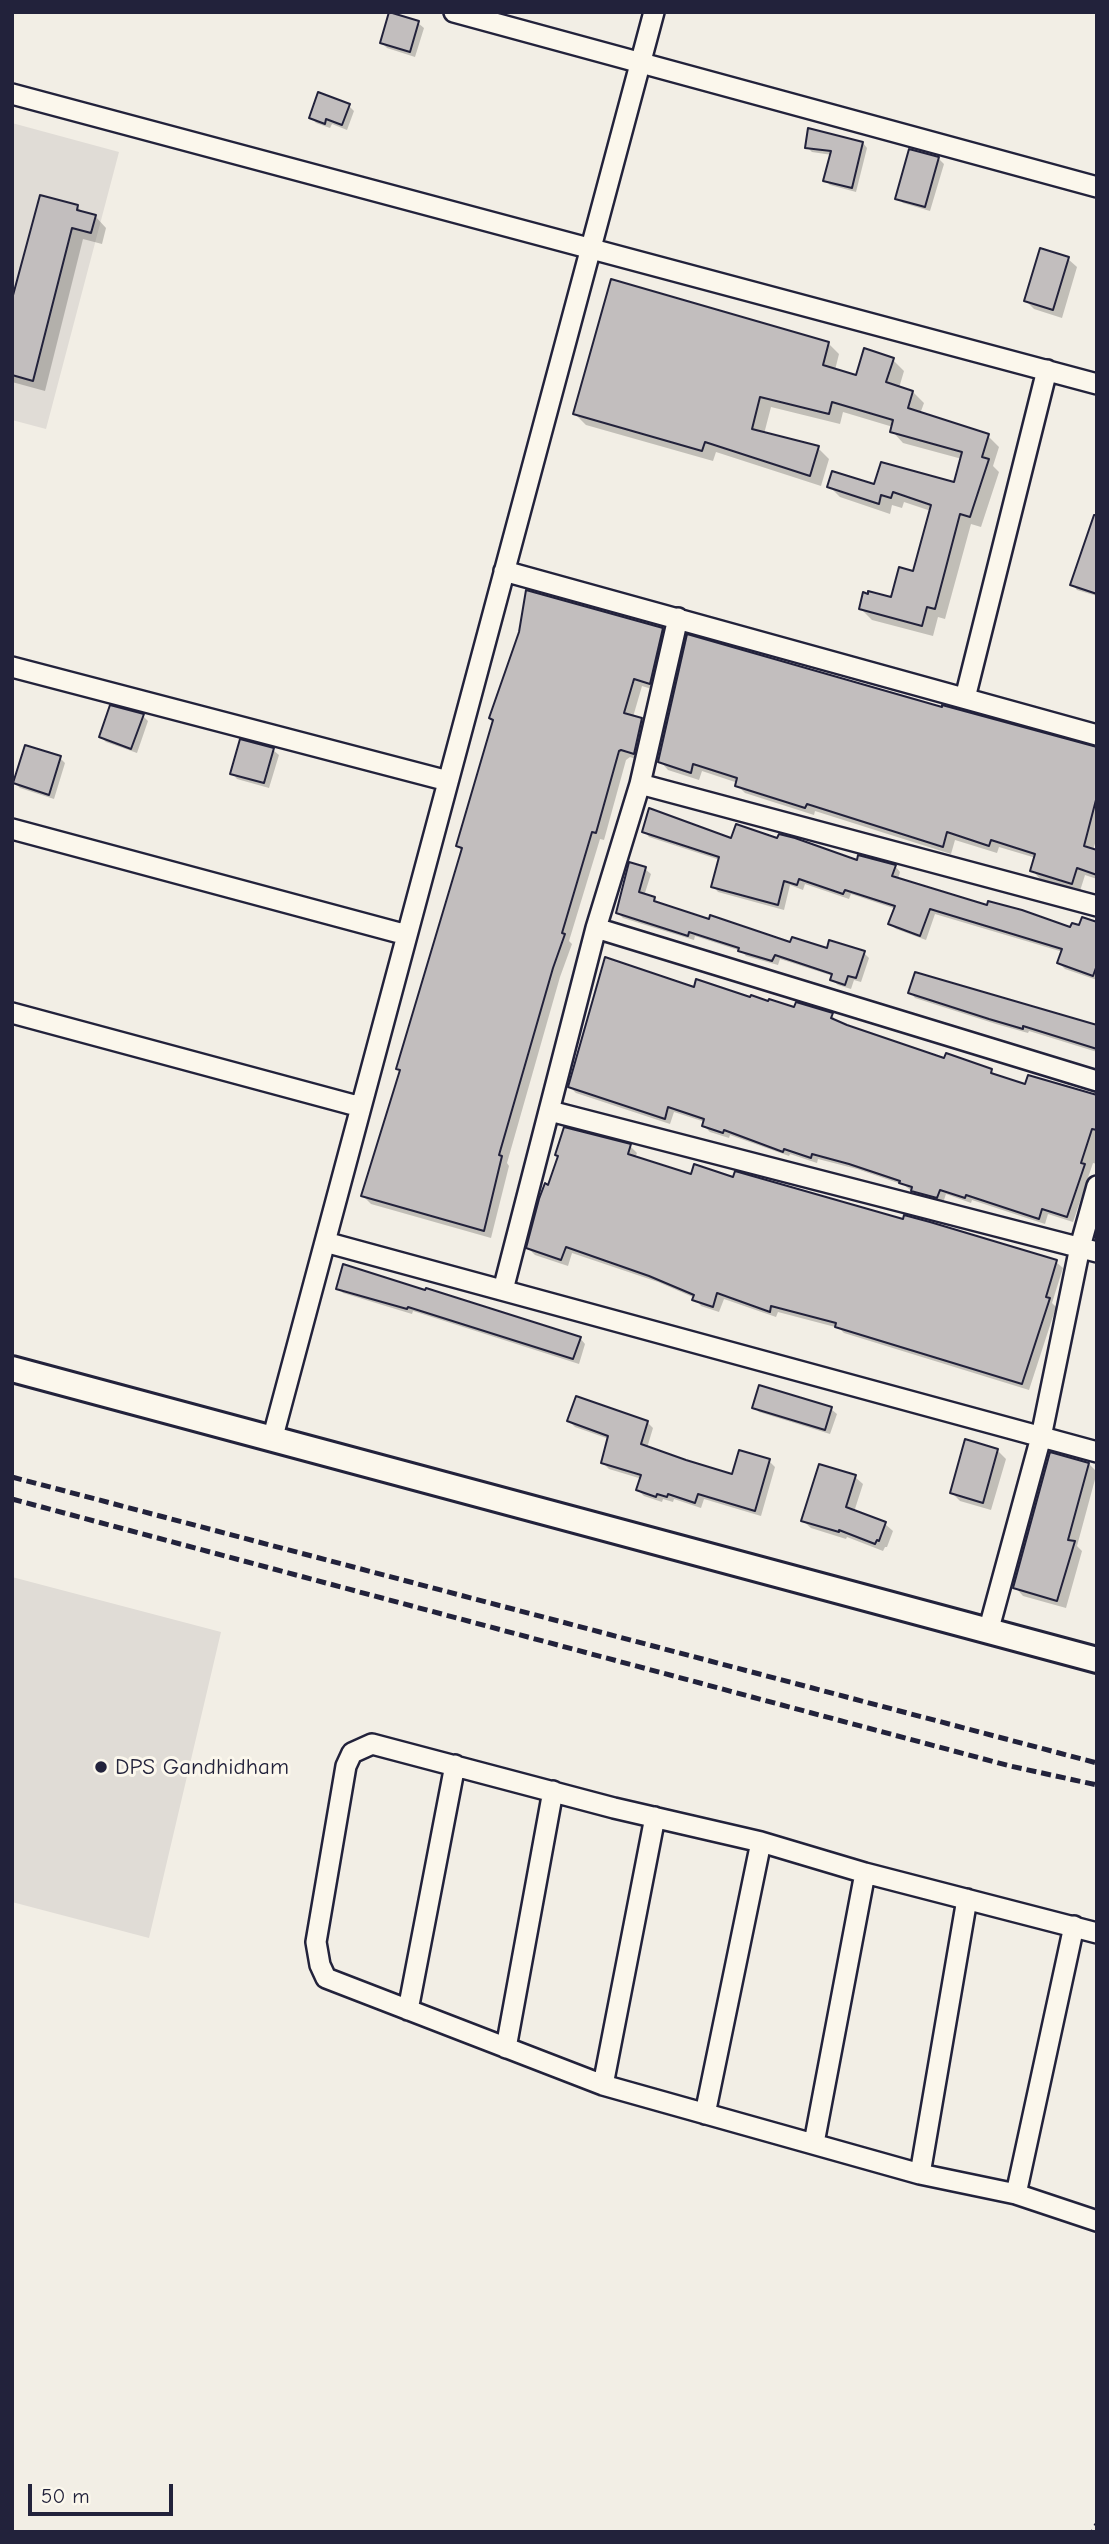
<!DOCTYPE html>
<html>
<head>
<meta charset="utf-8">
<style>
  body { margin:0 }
  #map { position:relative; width:1109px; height:2544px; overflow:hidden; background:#f2eee5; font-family:"Comic Neue",sans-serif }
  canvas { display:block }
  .frame { position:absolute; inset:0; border:14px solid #22223b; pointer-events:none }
  .scale { position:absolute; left:28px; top:2484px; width:145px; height:32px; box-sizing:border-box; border:4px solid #22223b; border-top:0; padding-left:9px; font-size:21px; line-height:24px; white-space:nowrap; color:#22223b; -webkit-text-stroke:5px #fbf7ec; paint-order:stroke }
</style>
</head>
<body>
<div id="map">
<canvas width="1109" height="2544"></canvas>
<div class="frame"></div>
<div class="scale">50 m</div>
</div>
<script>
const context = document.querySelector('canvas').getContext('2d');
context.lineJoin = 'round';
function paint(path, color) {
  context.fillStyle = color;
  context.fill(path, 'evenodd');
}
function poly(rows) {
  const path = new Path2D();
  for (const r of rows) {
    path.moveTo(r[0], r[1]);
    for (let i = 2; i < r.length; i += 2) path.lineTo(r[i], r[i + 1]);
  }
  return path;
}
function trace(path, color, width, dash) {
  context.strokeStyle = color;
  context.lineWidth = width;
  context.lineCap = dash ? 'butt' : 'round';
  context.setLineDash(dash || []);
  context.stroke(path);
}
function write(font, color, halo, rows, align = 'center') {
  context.font = font + ' "Comic Neue",sans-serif';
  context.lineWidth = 6;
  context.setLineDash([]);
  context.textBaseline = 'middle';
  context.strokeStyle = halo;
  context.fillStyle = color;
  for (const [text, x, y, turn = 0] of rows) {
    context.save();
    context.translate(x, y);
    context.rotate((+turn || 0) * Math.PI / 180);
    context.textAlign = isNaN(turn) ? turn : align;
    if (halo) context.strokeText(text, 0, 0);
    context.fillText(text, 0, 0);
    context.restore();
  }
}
const built = poly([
  [12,123,119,152,46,429,12,420],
  [12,1577,221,1632,149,1938,12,1902]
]);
const shadow = poly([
  [418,23,424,28,415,57,387,48,382,43],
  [349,106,354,111,347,130,332,124,330,128,316,123,311,117],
  [863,143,867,148,856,192,830,185,825,180,832,155,812,152,807,147],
  [938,158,944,164,930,211,903,203,897,198],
  [77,207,84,214,95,216,106,228,102,244,83,239,45,391,12,382,12,306],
  [1068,259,1077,267,1062,318,1034,309,1026,301],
  [828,343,839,354,835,370,857,377,893,360,904,371,899,388,913,392,924,403,920,414,988,436,999,447,993,466,999,472,981,527,971,524,945,619,938,617,933,636,872,620,861,609,892,599,915,573,931,511,904,502,902,508,892,505,890,514,840,497,829,486,955,484,962,459,903,443,892,431,893,427,843,412,840,424,771,407,764,434,818,448,829,459,821,486,716,452,713,461,586,425,575,414],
  [1097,546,1097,596,1077,590,1072,584],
  [662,629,670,637,658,691,642,686,633,717,641,720,650,728,642,761,630,757,626,760,604,840,600,839,569,941,572,944,560,977,507,1163,509,1166,491,1238,371,1204,363,1196,401,1071,398,1069,463,851,457,846],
  [943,709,1097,748,1097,829,1095,835,1097,837,1093,850,1097,852,1097,879,1085,875,1080,891,1040,879,1032,870,1036,858,999,847,997,853,955,840,951,854,815,811,814,815,745,793,737,785,738,783,702,771,699,780,668,770,660,761],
  [143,716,148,721,137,753,106,742,101,737],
  [273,750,279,755,269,788,237,779,232,773],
  [60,758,65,763,54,799,20,788,15,783],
  [644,831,733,840,895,866,900,872,898,879,988,907,1097,934,1097,980,1065,969,1059,963,1063,952,935,914,926,940,896,929,890,924,896,909,851,894,849,899,805,884,803,890,790,885,784,910,718,892,713,886,720,860,649,837],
  [645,869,651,874,644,896,654,899,660,905,791,944,828,951,864,953,869,958,861,982,854,980,851,989,838,985,832,980,833,976,780,959,778,965,746,956,741,951,695,936,694,940,623,918,618,913],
  [695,989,795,1009,797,1004,832,1015,837,1023,945,1061,991,1071,997,1076,1026,1087,1097,1097,1097,1164,1093,1163,1073,1222,1048,1214,1045,1224,972,1200,971,1203,946,1194,943,1203,919,1197,904,1185,857,1169,818,1159,817,1163,790,1154,789,1156,730,1135,729,1138,710,1132,704,1126,705,1122,674,1112,670,1124,576,1093,570,1087],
  [910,992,1097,1027,1097,1052,1029,1031,1028,1033,996,1024,915,998],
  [630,1146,637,1153,635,1158,692,1176,735,1179,1056,1262,1063,1268,1052,1303,1056,1307,1029,1390,844,1333,839,1328,778,1312,776,1317,724,1299,719,1312,701,1306,695,1298,658,1282,572,1253,568,1266,535,1255,528,1248,549,1187],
  [338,1288,580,1338,585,1344,579,1364,413,1311,412,1314,343,1293],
  [760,1387,831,1409,837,1414,830,1434,759,1412,754,1407],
  [569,1421,647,1422,653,1428,647,1448,734,1476,769,1461,775,1467,761,1516,704,1499,701,1508,674,1499,673,1502,663,1499,662,1502,644,1496,638,1490,642,1479,609,1469,603,1463,609,1439,575,1427],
  [997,1450,1006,1459,991,1510,960,1501,952,1493],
  [1089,1464,1097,1472,1077,1546,1082,1551,1066,1608,1023,1596,1015,1587],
  [855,1477,863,1484,854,1512,885,1524,893,1531,887,1547,885,1547,883,1551,847,1537,846,1539,811,1528,803,1521]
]);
const building = poly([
  [389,12,419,21,410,52,380,43,389,12],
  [318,92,350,104,342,125,326,119,325,124,309,118,318,92],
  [808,128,863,142,852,188,823,181,831,151,805,148,808,128],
  [909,149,939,157,925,207,895,199,909,149],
  [40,195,78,205,77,210,96,215,91,233,72,228,33,381,12,375,12,299,40,195],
  [1040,248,1069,257,1053,310,1024,301,1040,248],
  [611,279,829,342,823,365,856,375,864,348,894,358,886,382,913,391,908,408,989,434,982,457,989,459,970,517,960,514,935,609,927,607,922,626,859,609,863,592,868,594,868,591,891,597,899,567,913,571,931,505,893,492,891,498,881,495,879,504,827,487,832,471,874,484,881,462,954,482,962,452,890,432,893,420,832,402,829,414,760,397,752,429,819,446,810,476,705,442,702,451,573,414,611,279],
  [1094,515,1097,515,1097,594,1070,585,1094,515],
  [526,590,663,628,650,684,634,679,624,713,642,718,634,754,621,750,619,751,596,833,592,832,562,933,565,934,553,968,499,1155,502,1156,484,1231,361,1196,400,1070,396,1069,462,848,456,846,493,720,489,718,519,632,526,590],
  [687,634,942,707,942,705,1097,747,1097,796,1084,846,1097,850,1097,875,1077,868,1072,884,1030,871,1035,854,991,840,989,846,947,832,943,847,807,804,805,808,735,786,737,778,693,764,691,773,658,762,687,634],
  [110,705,144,714,131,749,99,737,110,705],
  [240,739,274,748,264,783,230,774,240,739],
  [25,745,61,756,49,795,13,783,25,745],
  [649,808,731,838,736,824,777,838,779,834,795,838,857,860,858,855,896,865,892,876,987,905,988,901,1022,910,1070,927,1072,923,1079,925,1082,917,1097,922,1097,965,1093,976,1057,963,1062,949,930,909,920,936,888,924,895,906,845,890,843,894,799,879,797,885,784,881,778,905,711,887,719,857,642,832,649,808],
  [629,862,646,867,639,892,655,897,654,901,709,919,710,915,790,942,792,937,827,948,829,940,865,951,856,978,848,976,845,985,830,980,832,974,775,955,772,961,738,951,739,948,689,932,688,936,616,913,629,862],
  [605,957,694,987,696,979,750,997,751,995,768,1001,769,999,794,1007,796,1002,833,1013,831,1018,847,1025,944,1058,946,1053,992,1069,991,1073,1025,1084,1028,1075,1097,1095,1097,1130,1092,1129,1081,1163,1085,1164,1067,1217,1042,1209,1039,1219,966,1195,965,1198,940,1190,937,1198,911,1191,912,1187,899,1183,900,1181,849,1164,812,1154,811,1158,784,1149,783,1152,724,1130,723,1133,702,1126,704,1119,668,1107,665,1119,568,1087,605,957],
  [915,972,1097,1025,1097,1049,1023,1026,1023,1029,989,1019,908,993,915,972],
  [564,1127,631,1144,628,1154,691,1174,694,1164,733,1177,735,1171,903,1219,904,1215,930,1222,1057,1260,1046,1297,1050,1298,1022,1384,835,1327,836,1323,771,1306,770,1312,717,1293,713,1307,692,1300,694,1295,649,1276,566,1247,561,1260,526,1248,539,1199,545,1183,548,1185,558,1156,555,1155,564,1127],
  [343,1264,425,1290,426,1288,581,1337,573,1359,408,1307,407,1309,336,1289,343,1264],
  [759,1385,832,1407,825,1430,752,1408,759,1385],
  [576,1396,648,1421,641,1444,686,1460,732,1474,739,1450,770,1459,755,1511,698,1494,695,1503,668,1494,667,1497,657,1494,656,1497,636,1490,641,1475,601,1463,608,1436,567,1421,576,1396],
  [965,1439,998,1449,983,1503,950,1493,965,1439],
  [1050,1452,1089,1463,1068,1540,1075,1541,1057,1601,1013,1588,1050,1452],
  [819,1464,856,1475,846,1507,886,1522,879,1541,877,1540,875,1544,839,1530,839,1532,801,1521,819,1464]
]);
const path = poly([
  [1092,2532,1097,2522]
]);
const minor = poly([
  [454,12,1097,187],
  [12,94,1097,384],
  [504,571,1097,735],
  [12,667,448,781],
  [965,698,1047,370],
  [640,784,1097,906],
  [12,829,407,935],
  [596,928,1097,1081],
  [12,1013,361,1107],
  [550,1111,1097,1252],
  [325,1242,1097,1452],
  [503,1290,596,928,640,784,678,618],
  [272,1440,654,12],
  [988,1632,1041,1437,1080,1247,1097,1186],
  [1097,1933,865,1873,761,1842,614,1808,372,1744,352,1753,346,1766,316,1942,320,1965,326,1978,603,2085,920,2174,1016,2194,1097,2221],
  [408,2010,455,1765],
  [506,2048,553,1791],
  [603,2085,655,1817],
  [705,2114,761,1842],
  [814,2143,865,1873],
  [920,2174,967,1899],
  [1016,2194,1074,1926]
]);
const major = poly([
  [12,1369,1097,1660]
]);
const rail = poly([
  [12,1477,1097,1763],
  [12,1499,1010,1766,1097,1785]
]);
const markers = [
  [101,1767,7,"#22223b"]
];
const poiNames = [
  ["DPS Gandhidham",115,1767]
];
paint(built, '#e0dcd6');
paint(shadow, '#0003');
paint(building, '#c2bebe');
trace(building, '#22223b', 2);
trace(minor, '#22223b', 24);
trace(major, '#22223b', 30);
trace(path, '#22223b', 3.5, [2, 5]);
trace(minor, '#fbf7ec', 19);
trace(major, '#fbf7ec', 24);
trace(rail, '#22223b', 5, [10, 5]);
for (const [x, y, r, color] of markers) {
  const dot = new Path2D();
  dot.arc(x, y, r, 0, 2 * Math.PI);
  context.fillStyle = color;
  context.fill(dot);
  trace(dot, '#fbf7ec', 2.5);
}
write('23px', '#22223b', '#fbf7ec', poiNames, 'left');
</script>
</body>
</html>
